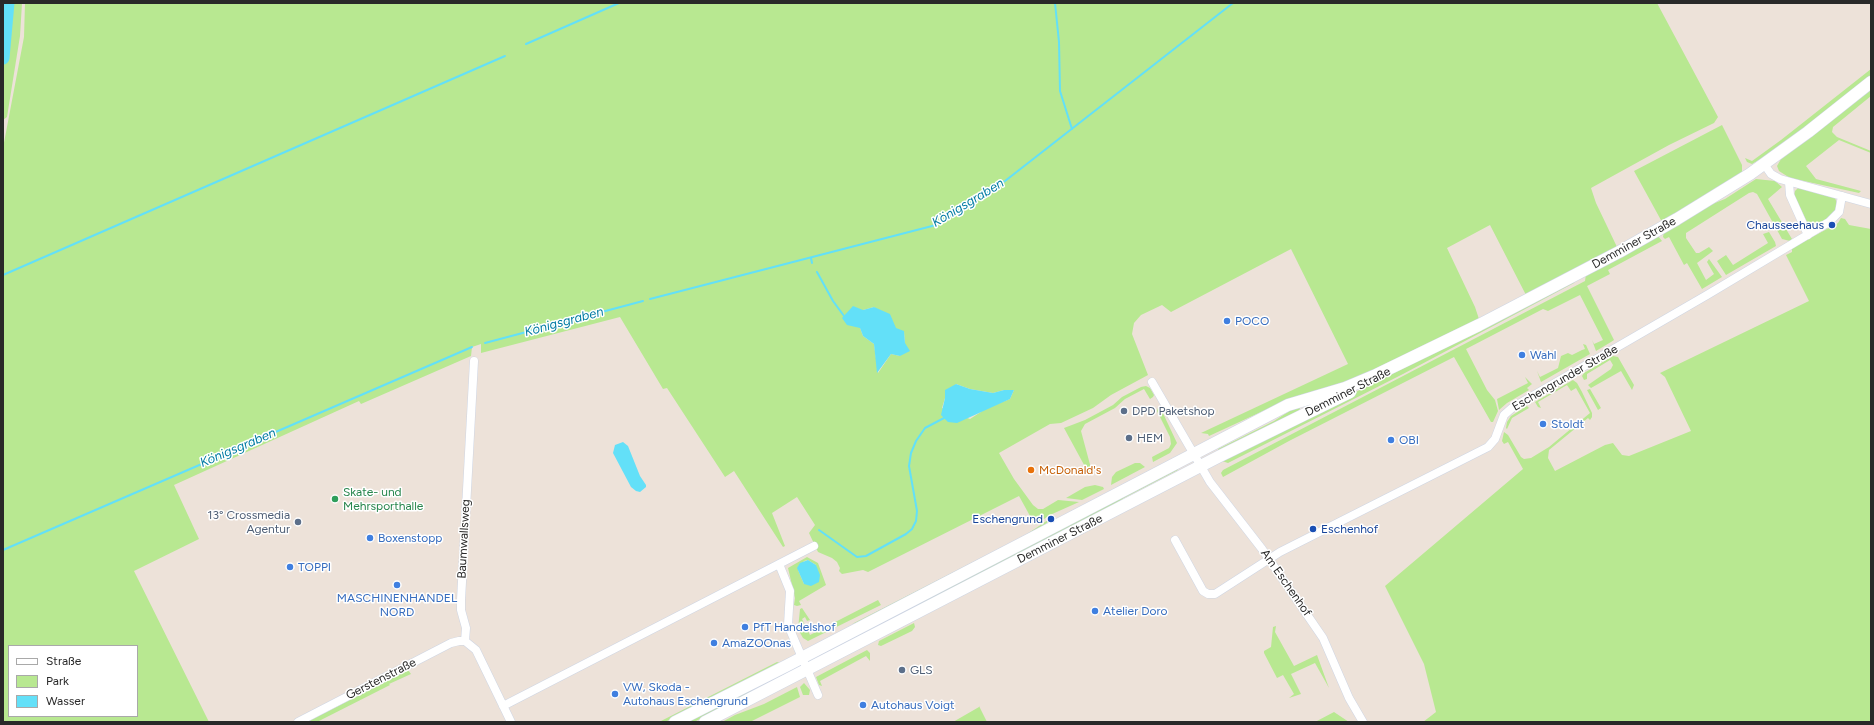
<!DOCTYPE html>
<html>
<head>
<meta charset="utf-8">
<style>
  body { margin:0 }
  #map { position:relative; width:1874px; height:725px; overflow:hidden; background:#ede2d9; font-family:Figtree,sans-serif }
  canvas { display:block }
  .frame { position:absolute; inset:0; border:4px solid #292929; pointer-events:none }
  .legend { position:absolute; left:8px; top:645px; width:130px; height:72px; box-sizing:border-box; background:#fff; border:1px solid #a9a9a9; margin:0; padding:5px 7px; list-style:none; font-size:12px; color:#292929 }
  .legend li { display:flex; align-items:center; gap:8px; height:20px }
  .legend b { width:20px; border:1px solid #a9a9a9 }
</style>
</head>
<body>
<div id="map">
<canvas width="1874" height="725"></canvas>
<div class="frame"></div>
<ul class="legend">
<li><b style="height:5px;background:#fff"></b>Straße</li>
<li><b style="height:11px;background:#b8e891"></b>Park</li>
<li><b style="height:11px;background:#63e0f8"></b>Wasser</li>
</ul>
</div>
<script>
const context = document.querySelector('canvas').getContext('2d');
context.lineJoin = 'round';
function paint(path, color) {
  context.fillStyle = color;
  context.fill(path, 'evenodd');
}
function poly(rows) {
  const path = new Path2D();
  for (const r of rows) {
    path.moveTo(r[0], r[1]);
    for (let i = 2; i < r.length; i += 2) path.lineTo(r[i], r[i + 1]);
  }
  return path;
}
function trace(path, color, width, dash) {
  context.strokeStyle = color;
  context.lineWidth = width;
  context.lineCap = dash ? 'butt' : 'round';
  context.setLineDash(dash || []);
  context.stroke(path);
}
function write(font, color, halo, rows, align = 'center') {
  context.font = font + ' Figtree,sans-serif';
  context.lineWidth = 3;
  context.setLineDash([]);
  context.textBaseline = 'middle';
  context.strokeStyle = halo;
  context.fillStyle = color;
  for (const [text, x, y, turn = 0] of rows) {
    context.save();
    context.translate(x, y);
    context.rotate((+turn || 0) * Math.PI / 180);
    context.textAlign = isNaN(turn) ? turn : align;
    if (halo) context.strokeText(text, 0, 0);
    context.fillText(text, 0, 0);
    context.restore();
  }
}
const green = poly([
  [3,3,22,3,20,36,7,117,3,120],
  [25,3,1657,3,1718,117,1714,123,1669,145,1591,188,1596,203,1617,247,1526,295,1490,225,1447,248,1475,307,1479,319,1374,373,1287,400,1209,436,1208,434,1201,433,1348,364,1291,249,1171,312,1162,305,1141,315,1134,323,1132,334,1148,375,1111,395,1093,408,1061,423,1050,424,999,453,1014,479,1033,505,1038,509,1043,509,1058,500,1079,502,1050,515,1035,525,1019,496,868,572,863,570,842,574,839,571,840,568,837,562,832,558,818,552,809,533,815,525,797,497,772,513,785,546,783,547,734,471,725,477,667,388,663,389,620,317,481,353,481,344,472,347,471,356,361,404,359,401,174,485,199,539,134,571,209,722,3,722,3,148,24,37],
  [874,307,896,329,904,332,905,343,900,356,891,354,878,373,874,344,863,336,860,328,863,310],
  [956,384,970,389,993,393,1004,390,1014,390,1010,399,987,408,970,419,942,408,945,398],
  [9,646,137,646,137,716,9,716],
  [1871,69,1871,76,1778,149,1752,164,1747,162,1745,158,1752,161,1781,140],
  [1871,88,1871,96,1833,127,1832,132,1837,137,1871,151,1871,153,1839,140,1806,166,1816,179,1861,191,1859,193,1790,178,1779,171,1777,166,1781,159],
  [1722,125,1742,165,1742,173,1662,222,1634,171],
  [1756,179,1775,181,1782,187,1768,199,1792,239,1790,241,1782,239,1757,194,1753,192,1749,193,1686,233,1686,238,1696,253,1699,253,1709,247,1713,251,1697,263,1706,280,1714,274,1707,262,1709,259,1722,277,1702,289,1687,263,1684,265,1669,237,1665,239,1663,237,1664,231,1707,206,1725,199],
  [1799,187,1835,198,1838,206,1833,215,1813,227,1809,226,1794,196,1795,191],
  [1841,218,1845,219,1849,225,1871,229,1871,722,1423,722,1436,712,1424,664,1385,586,1523,469,1508,442,1504,444,1502,441,1504,432,1508,435,1521,457,1524,459,1531,458,1549,447,1590,413,1576,388,1571,391,1567,385,1538,402,1541,408,1538,407,1535,402,1573,380,1577,383,1582,392,1592,413,1592,417,1590,420,1588,418,1549,450,1548,458,1555,471,1605,445,1613,443,1622,455,1629,456,1691,431,1665,377,1660,373,1809,301,1786,255,1792,252,1792,248,1838,223],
  [1769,232,1775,242,1776,246,1726,275,1717,261,1726,255,1733,265,1768,243,1763,234],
  [1658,236,1662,241,1608,270,1610,274,1587,286,1614,340,1611,342,1596,351,1592,340,1594,344,1603,340,1580,295,1548,311,1543,309,1466,349,1487,390,1495,400,1498,411,1493,422,1491,422,1454,357,1289,441,1223,477,1221,473,1223,470,1585,281,1586,274],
  [1575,279,1574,283,1403,374,1228,463,1222,461],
  [1583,344,1586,345,1590,354,1541,382,1537,371,1540,377,1558,368,1561,356,1568,353,1572,355,1582,350,1585,349],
  [1613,356,1618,357,1634,385,1632,390,1621,371,1591,388,1588,385,1611,369,1613,365,1610,360,1587,374,1587,379,1584,380,1582,376,1584,373],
  [1525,377,1532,384,1527,388,1529,390,1507,403,1499,410,1497,399,1528,383],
  [1146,386,1150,388,1154,395,1153,397,1150,399,1144,389,1125,399,1115,408,1085,424,1081,431,1092,472,1089,474,1064,428,1085,420,1113,405,1122,397,1141,387],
  [1590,389,1601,408,1598,410,1587,390],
  [1297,406,1300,408,1299,412,1219,452,1218,449,1274,421],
  [1527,406,1529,408,1512,418,1507,429,1506,428,1507,422,1511,416],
  [1158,408,1161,409,1177,443,1170,453,1153,462,1152,457,1169,448,1171,444,1170,437,1157,411],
  [1135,463,1140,463,1145,467,1111,485,1112,477,1116,472],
  [1177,467,1178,470,1124,498,1107,510,817,659,816,657,849,641,868,628],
  [1095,485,1103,487,1104,489,1082,500,1066,498,1085,487],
  [1048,520,1049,521,1041,528,859,622,852,624,1024,536],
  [807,557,818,563,826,585,799,601,801,605,797,606,794,605,795,598,788,568],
  [808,560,816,565,804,584,798,570,804,561],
  [878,600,881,605,808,641,803,638,798,629,800,609,802,608,810,620,807,621,805,617,802,619,810,635],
  [914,623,915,627,912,631,881,646,878,645,879,641],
  [1276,626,1275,632,1294,666,1317,655,1329,688,1315,663,1291,674,1301,694,1289,698,1294,694,1283,675,1277,678,1264,653,1264,651,1271,647,1273,627],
  [867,650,870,653,870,661,866,656,820,681,822,686,819,685,816,677],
  [777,662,780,663,665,722,659,722],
  [408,670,411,674,389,684,390,685,317,722,307,722],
  [804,683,810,690,809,695,803,695,800,687],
  [759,686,747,695,694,722,683,722],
  [797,687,800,697,750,722,722,722,735,715,764,704],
  [979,706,987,722,953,722,979,707],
  [1334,712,1349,722,1315,722]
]);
const water = poly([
  [853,306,863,310,874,307,890,314,896,328,904,331,905,343,910,351,900,356,891,354,877,373,874,344,863,336,860,328,847,325,842,318],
  [956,384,970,389,993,393,1004,390,1014,390,1010,399,957,423,948,422,941,415,945,398,945,390],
  [623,442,628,446,640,476,646,485,646,487,640,492,636,491,631,487,613,453,615,445],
  [808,560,816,565,820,575,819,582,811,586,804,584,797,568,800,563]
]);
const stream = poly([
  [1055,3,1059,42,1060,91,1072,129],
  [526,44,619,3],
  [811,258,812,263],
  [817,272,833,301,844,316],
  [3,275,505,56],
  [650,299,936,225,1005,181,1233,3],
  [485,343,643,301],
  [819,530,857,557,866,556,906,534,912,529,916,521,917,511,909,466,911,453,916,441,925,428,944,418],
  [3,550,472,347]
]);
const river = poly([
  [3,58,8,3]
]);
const street = poly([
  [1764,164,1771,174,1780,179,1871,204],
  [1789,182,1790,195,1808,235],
  [1152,382,1210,482,1262,549,1323,638,1349,698,1363,722],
  [1175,540,1203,591,1208,594,1215,594,1280,552,1488,447,1495,439,1504,415,1512,408,1707,295,1829,222,1839,212,1842,196],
  [779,564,790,591,788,625,818,695],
  [465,641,466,628,461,610,461,600,474,361],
  [503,706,814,546],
  [298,722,451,643,459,641,465,641,476,650,511,722]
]);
const secondary = poly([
  [675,722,786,666,1288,405,1345,388,1376,375,1479,325,1619,252,1677,219,1750,174,1808,132,1871,82],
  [705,722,1218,457,1350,392]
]);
const markers = [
  [1832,225,4,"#1a4fb4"],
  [1227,321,4,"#3f7fe0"],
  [1522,355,4,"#3f7fe0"],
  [1124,411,4,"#5c6f8a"],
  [1543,424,4,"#3f7fe0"],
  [1129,438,4,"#5c6f8a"],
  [1391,440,4,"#3f7fe0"],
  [1031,470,4,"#e8710a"],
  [335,499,4,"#2e9e5b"],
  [1051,519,4,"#1a4fb4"],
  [298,522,4,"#5c6f8a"],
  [1313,529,4,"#1a4fb4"],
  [370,538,4,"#3f7fe0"],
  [290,567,4,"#3f7fe0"],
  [397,585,4,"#3f7fe0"],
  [1095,611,4,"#3f7fe0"],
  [745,627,4,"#3f7fe0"],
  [714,643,4,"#3f7fe0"],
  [902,670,4,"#5c6f8a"],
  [615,694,4,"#3f7fe0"],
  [863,705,4,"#3f7fe0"]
];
const transitNames = [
  ["Chausseehaus",1824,225],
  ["Eschengrund",1043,519],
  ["Eschenhof",1321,529,"left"]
];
const streetNames = [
  ["Demminer Straße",1634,243,-29],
  ["Eschengrunder Straße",1565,378,-30],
  ["Demminer Straße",1348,392,-27],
  ["Baumwallsweg",464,539,-87],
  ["Demminer Straße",1060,539,-27],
  ["Am Eschenhof",1286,583,55],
  ["Gerstenstraße",381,679,-27]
];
const shopNames = [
  ["POCO",1235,321],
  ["Wahl",1530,355],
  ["Stoldt",1551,424],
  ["OBI",1399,440],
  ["Boxenstopp",378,538],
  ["TOPPI",298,567],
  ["MASCHINENHANDEL",397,598,"center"],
  ["NORD",397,612,"center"],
  ["Atelier Doro",1103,611],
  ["PfT Handelshof",753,627],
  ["AmaZOOnas",722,643],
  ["VW, Skoda -",623,687],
  ["Autohaus Eschengrund",623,701],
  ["Autohaus Voigt",871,705]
];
const serviceNames = [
  ["DPD Paketshop",1132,411],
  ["HEM",1137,438],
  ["13° Crossmedia",290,515,"right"],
  ["Agentur",290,529,"right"],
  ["GLS",910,670]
];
const foodNames = [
  ["McDonald's",1039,470]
];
const leisureNames = [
  ["Skate- und",343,492],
  ["Mehrsporthalle",343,506]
];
const waterNames = [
  ["Königsgraben",968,203,-31],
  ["Königsgraben",564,322,-15],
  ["Königsgraben",238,448,-23]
];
paint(green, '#b8e891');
paint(water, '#63e0f8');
trace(stream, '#63e0f8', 2);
trace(river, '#63e0f8', 13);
trace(street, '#ced5e3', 9);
trace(secondary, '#ced5e3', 13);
trace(street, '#fff', 8);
trace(secondary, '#fff', 12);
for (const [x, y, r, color] of markers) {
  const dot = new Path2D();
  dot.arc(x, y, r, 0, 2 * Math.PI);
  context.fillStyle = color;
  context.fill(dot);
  trace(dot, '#fff', 1.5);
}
write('12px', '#164399', '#fff', transitNames, 'right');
write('12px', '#292929', '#fff', streetNames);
write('12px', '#366cbe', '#fff', shopNames, 'left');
write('12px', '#4e5e75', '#fff', serviceNames, 'left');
write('12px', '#c56008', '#fff', foodNames, 'left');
write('12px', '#27864d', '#fff', leisureNames, 'left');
write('italic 13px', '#037ca3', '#fff', waterNames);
</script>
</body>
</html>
